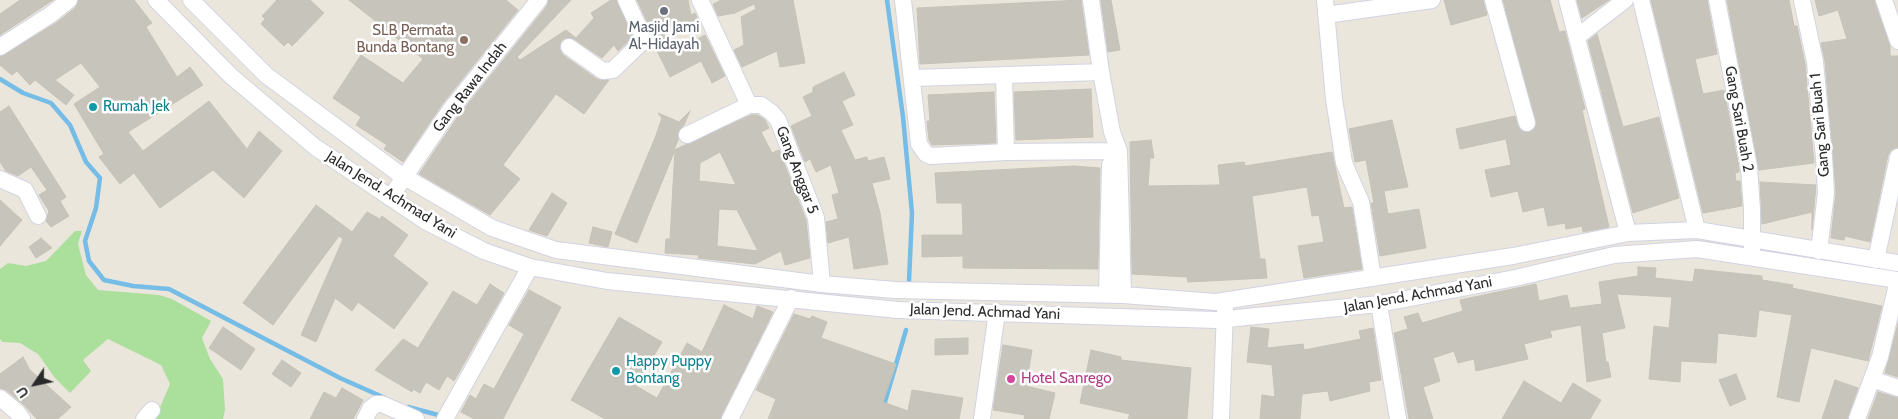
<!DOCTYPE html>
<html>
<head>
<meta charset="utf-8">
<style>
  body { margin:0 }
  #map { position:relative; width:1898px; height:419px; overflow:hidden; background:#ebe6dc; font-family:Cabin,sans-serif }
  canvas { display:block }
  .north { position:absolute; left:10px; top:359px; width:50px; height:50px; -webkit-text-stroke:4px #fff; paint-order:stroke; rotate:236deg; font-size:14px; font-weight:700; line-height:20px; text-align:center; color:#2a2a2a }
  .north::after { content:''; display:block; margin:auto; width:18px; height:22px; background:#2a2a2a; clip-path:polygon(50% 0,100% 100%,50% 72%,0 100%) }
</style>
</head>
<body>
<div id="map">
<canvas width="1898" height="419"></canvas>
<div class="north">U</div>
</div>
<script>
const context = document.querySelector('canvas').getContext('2d');
context.lineJoin = 'round';
function paint(path, color) {
  context.fillStyle = color;
  context.fill(path, 'evenodd');
}
function poly(rows) {
  const path = new Path2D();
  for (const r of rows) {
    path.moveTo(r[0], r[1]);
    for (let i = 2; i < r.length; i += 2) path.lineTo(r[i], r[i + 1]);
  }
  return path;
}
function trace(path, color, width, dash) {
  context.strokeStyle = color;
  context.lineWidth = width;
  context.lineCap = dash ? 'butt' : 'round';
  context.setLineDash(dash || []);
  context.stroke(path);
}
function write(font, color, halo, rows, align = 'center') {
  context.font = font + ' Cabin,sans-serif';
  context.lineWidth = 5;
  context.setLineDash([]);
  context.textBaseline = 'middle';
  context.strokeStyle = halo;
  context.fillStyle = color;
  for (const [text, x, y, turn = 0] of rows) {
    context.save();
    context.translate(x, y);
    context.rotate((+turn || 0) * Math.PI / 180);
    context.textAlign = isNaN(turn) ? turn : align;
    if (halo) context.strokeText(text, 0, 0);
    context.fillText(text, 0, 0);
    context.restore();
  }
}
const green = poly([
  [75,231,82,231,78,244,86,275,98,290,159,295,172,299,211,321,202,338,210,359,223,379,225,410,223,419,155,419,170,384,161,365,108,339,83,360,91,371,70,393,55,378,38,354,20,343,2,342,0,339,0,269,8,263,26,266,46,261]
]);
const stream = poly([
  [887,0,903,117,912,213,909,281],
  [0,79,23,93,51,103,70,125,86,162,100,178,96,208,85,241,89,261,104,280,133,286,169,289,340,378,385,398],
  [408,407,442,416],
  [880,419,906,330]
]);
const building = poly([
  [20,0,53,0,0,35,0,14,20,0],
  [79,0,134,0,152,23,146,27,177,77,190,67,203,85,128,132,143,151,209,101,247,149,259,131,282,151,244,198,213,170,160,208,134,173,120,184,99,157,104,154,74,104,100,87,81,63,55,80,74,95,66,105,35,80,30,85,17,71,12,75,0,65,0,57,56,23,75,8,79,0],
  [277,0,310,0,324,13,292,46,288,42,284,46,261,24,265,19,262,16,277,0],
  [349,0,506,0,518,10,443,103,403,162,384,149,387,145,356,125,361,117,333,98,361,55,403,83,423,59,349,0],
  [549,0,571,0,517,57,520,60,566,30,576,38,594,18,591,13,611,0,616,0,633,37,618,51,614,45,602,58,574,39,565,38,561,41,559,47,563,55,597,79,609,80,584,114,556,94,503,165,520,179,490,215,419,174,459,115,547,6,549,0],
  [637,0,688,0,691,15,695,13,698,20,661,28,674,52,705,35,725,76,712,83,701,61,670,77,653,43,652,32,637,0],
  [721,0,793,0,805,63,780,67,777,51,742,67,734,50,744,45,741,17,756,9,754,4,735,13,718,16,713,4,721,0],
  [1081,0,1089,55,920,64,917,8,1081,0],
  [1101,0,1111,0,1120,50,1108,52,1101,0],
  [1444,0,1483,0,1487,15,1451,25,1444,0],
  [1503,0,1550,0,1559,32,1565,31,1585,109,1582,110,1609,227,1583,232,1582,226,1566,229,1565,223,1548,226,1544,207,1523,212,1518,191,1491,197,1485,170,1511,165,1506,139,1460,149,1456,129,1515,116,1518,126,1524,132,1530,132,1536,126,1503,0],
  [1577,0,1609,0,1582,18,1577,0],
  [1651,0,1707,0,1717,54,1695,59,1703,94,1724,90,1739,168,1739,172,1735,173,1736,181,1740,181,1742,206,1703,213,1651,0],
  [1727,0,1789,0,1794,26,1797,26,1805,64,1814,163,1759,170,1727,0],
  [1815,0,1874,0,1890,46,1890,56,1898,56,1898,147,1891,150,1888,155,1870,242,1845,236,1844,240,1831,238,1836,192,1825,61,1821,43,1847,39,1838,10,1819,16,1815,0],
  [1597,34,1623,127,1659,117,1679,198,1633,213,1588,41,1597,34],
  [844,72,855,95,842,101,853,125,841,130,855,160,867,157,868,161,884,157,890,179,872,183,880,213,888,264,854,269,849,237,828,243,826,222,838,219,832,195,839,193,831,165,816,172,810,159,805,162,791,126,812,116,803,97,813,92,813,87,844,72],
  [1091,89,1093,137,1016,140,1014,92,1091,89],
  [994,92,996,143,932,145,929,140,927,121,930,121,928,95,994,92],
  [9,106,66,197,60,201,69,216,51,227,46,221,49,211,39,195,47,190,31,167,18,176,6,171,0,162,0,112,9,106],
  [690,111,684,125,679,130,678,140,674,150,751,115,758,115,765,120,769,128,761,132,772,153,779,150,806,220,810,258,785,265,781,251,755,264,698,258,699,255,665,253,666,239,670,239,675,150,637,243,615,234,655,138,662,118,658,113,679,122,690,111],
  [720,152,736,185,699,181,700,163,720,152],
  [719,209,737,210,758,251,717,246,719,209],
  [1392,120,1408,187,1384,191,1388,214,1419,209,1426,248,1380,256,1371,203,1374,203,1366,160,1355,162,1349,129,1392,120],
  [1151,140,1154,158,1150,158,1148,186,1220,185,1218,165,1244,162,1245,166,1332,152,1344,208,1352,207,1362,269,1304,278,1298,246,1324,242,1319,215,1312,216,1307,187,1252,196,1260,259,1265,259,1267,278,1188,282,1187,277,1132,274,1130,142,1151,140],
  [1074,166,1100,168,1098,269,963,268,963,256,922,257,922,235,963,235,962,203,937,203,935,173,1074,166],
  [1760,182,1816,185,1812,230,1812,212,1762,224,1760,182],
  [552,193,567,203,547,236,529,230,552,193],
  [0,200,22,220,0,246,0,200],
  [316,205,352,232,367,212,380,219,382,216,408,235,393,256,428,283,394,329,358,302,352,311,335,298,316,342,301,335,343,239,339,236,273,325,243,303,316,205],
  [593,227,612,232,608,247,589,243,593,227],
  [41,238,52,248,36,258,29,247,41,238],
  [1638,267,1656,268,1655,278,1693,282,1695,269,1762,276,1762,280,1793,285,1792,288,1882,306,1868,361,1811,348,1799,402,1777,397,1792,315,1759,310,1756,337,1718,333,1716,363,1681,361,1680,382,1649,379,1654,326,1669,328,1672,297,1617,294,1625,328,1602,333,1606,362,1608,362,1611,377,1587,382,1581,325,1550,331,1552,337,1524,344,1528,359,1476,371,1474,359,1458,363,1454,351,1433,358,1440,381,1423,387,1433,419,1409,419,1394,333,1408,329,1404,317,1418,313,1422,323,1463,311,1460,300,1536,284,1539,301,1567,295,1570,308,1602,304,1599,282,1638,276,1638,267],
  [490,284,504,293,454,381,447,376,439,390,426,382,420,393,413,389,412,392,375,370,403,339,418,348,453,291,477,305,490,284],
  [529,290,561,307,503,419,474,419,461,412,470,395,476,399,484,384,494,389,524,334,509,325,529,290],
  [724,305,753,319,757,306,773,312,720,419,605,419,571,400,619,317,662,342,636,386,657,398,687,343,702,352,724,305],
  [794,314,810,319,812,316,827,322,821,338,896,364,883,402,908,411,912,390,963,398,959,419,768,419,776,399,756,390,794,314],
  [1898,324,1898,377,1885,373,1898,324],
  [223,327,255,349,241,370,209,348,223,327],
  [1251,327,1269,329,1267,348,1303,344,1304,350,1361,339,1359,331,1373,328,1381,380,1369,382,1370,391,1330,401,1328,391,1302,394,1300,419,1260,419,1262,395,1275,397,1272,365,1247,362,1251,327],
  [968,338,968,354,935,355,935,339,968,338],
  [1003,345,1032,350,1026,386,1055,393,1049,419,1024,419,1025,415,993,410,1003,345],
  [1091,350,1121,357,1121,360,1191,368,1187,419,1128,419,1130,414,1080,403,1091,350],
  [23,357,30,370,71,407,58,419,37,419,23,404,6,390,0,388,0,374,23,357],
  [282,360,301,373,291,387,272,374,282,360],
  [1736,374,1746,399,1730,406,1719,380,1736,374],
  [1835,380,1858,388,1847,419,1822,419,1835,380],
  [1524,381,1561,403,1573,383,1601,400,1590,419,1502,419,1524,381],
  [342,388,363,400,353,419,310,419,324,392,336,398,342,388],
  [1878,392,1898,398,1898,419,1868,419,1878,392]
]);
const minor = poly([
  [156,0,231,76,315,147,427,222,484,251,530,267,607,281,898,310,1216,320,1379,304,1515,278,1614,255,1697,249,1898,280],
  [191,0,266,75,398,173,492,228,556,250,822,284,895,290,1123,295,1216,302,1513,256,1628,233,1697,230,1898,263],
  [700,0,749,105],
  [903,0,919,144,926,154,931,156,1006,152,1119,151],
  [1091,0,1101,72,1112,132,1119,151,1123,295],
  [1325,0,1334,99,1344,163,1361,202,1373,278],
  [1493,0,1527,123],
  [1567,0,1628,233],
  [1641,0,1697,230],
  [1717,0,1749,167,1752,209,1752,250],
  [1802,0,1815,62,1824,157,1826,193,1819,251],
  [1884,0,1898,41],
  [1326,15,1432,0],
  [1577,37,1625,0],
  [0,47,50,15,69,0],
  [569,47,603,71,613,70,643,41,643,36,626,0],
  [1004,76,1006,152],
  [913,78,1101,72],
  [687,135,749,105,761,105,771,112,778,120,816,218,822,284],
  [0,179,25,190,38,216],
  [390,198,451,109,539,0],
  [1876,260,1898,157],
  [1107,295,1110,165],
  [1379,304,1398,419],
  [1872,379,1898,388],
  [0,398,17,412,22,419],
  [144,419,152,410],
  [365,419,370,409,376,404,382,404,416,419],
  [445,419,530,267],
  [730,419,791,298],
  [982,419,997,312],
  [1221,419,1225,310],
  [1857,419,1880,357,1898,280]
]);
const markers = [
  [664,11,5,"#6b7280"],
  [464,40,5,"#8d6e63"],
  [93,107,5,"#0f9aa8"],
  [616,371,5,"#0f9aa8"],
  [1011,379,5,"#d1479c"]
];
const worshipNames = [
  ["Masjid Jami",664,28],
  ["Al-Hidayah",664,45]
];
const educationNames = [
  ["SLB Permata",454,31],
  ["Bunda Bontang",454,48]
];
const streetNames = [
  ["Gang Rawa Indah",470,87,-52],
  ["Gang Sari Buah 2",1739,119,80],
  ["Gang Sari Buah 1",1820,125,-95],
  ["Gang Anggar 5",797,170,69],
  ["Jalan Jend. Achmad Yani",391,195,32],
  ["Jalan Jend. Achmad Yani",1418,295,-10],
  ["Jalan Jend. Achmad Yani",985,312,2]
];
const cultureNames = [
  ["Rumah Jek",103,107],
  ["Happy Puppy",626,362],
  ["Bontang",626,379]
];
const hotelNames = [
  ["Hotel Sanrego",1021,379]
];
paint(green, '#abdf9c');
trace(stream, '#75bce7', 4.5);
paint(building, '#c7c4bb');
trace(building, '#c6c2b6', 1);
trace(minor, '#d2d3e2', 18);
trace(minor, '#fff', 16);
for (const [x, y, r, color] of markers) {
  const dot = new Path2D();
  dot.arc(x, y, r, 0, 2 * Math.PI);
  context.fillStyle = color;
  context.fill(dot);
  trace(dot, '#fff', 2);
}
write('15px', '#5b616d', '#fff', worshipNames);
write('15px', '#785e54', '#fff', educationNames, 'right');
write('15px', '#2a2a2a', '#fff', streetNames);
write('15px', '#0d838f', '#fff', cultureNames, 'left');
write('15px', '#b23c85', '#fff', hotelNames, 'left');
</script>
</body>
</html>
